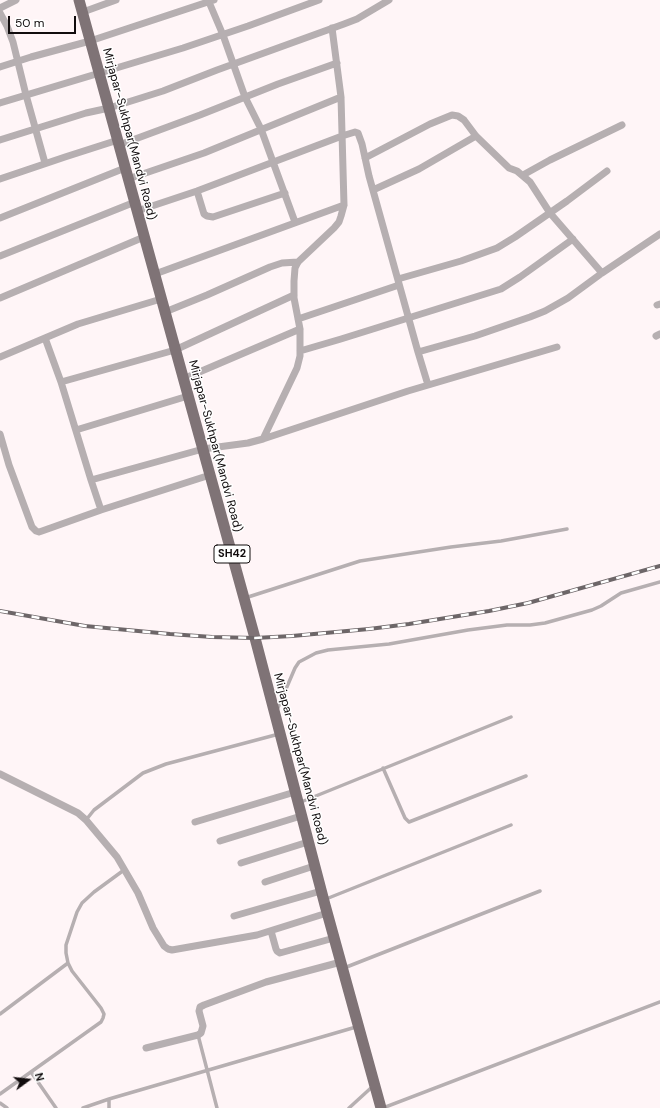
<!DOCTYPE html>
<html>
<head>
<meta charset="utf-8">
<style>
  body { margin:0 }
  #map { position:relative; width:660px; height:1108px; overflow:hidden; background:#fff5f7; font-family:"DM Sans",sans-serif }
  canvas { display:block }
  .north { position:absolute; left:8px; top:1060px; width:40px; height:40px; -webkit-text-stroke:3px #fff; paint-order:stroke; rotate:75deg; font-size:11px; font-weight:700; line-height:16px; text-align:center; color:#110c0d }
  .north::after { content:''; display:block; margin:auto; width:14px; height:18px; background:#110c0d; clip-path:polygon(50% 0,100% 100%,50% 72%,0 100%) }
  .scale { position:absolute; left:8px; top:16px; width:68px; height:18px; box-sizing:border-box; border:2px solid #110c0d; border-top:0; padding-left:5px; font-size:12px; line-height:14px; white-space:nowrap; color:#110c0d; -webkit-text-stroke:3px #fff; paint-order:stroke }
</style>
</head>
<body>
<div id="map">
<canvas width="660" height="1108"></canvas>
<div class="north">N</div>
<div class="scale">50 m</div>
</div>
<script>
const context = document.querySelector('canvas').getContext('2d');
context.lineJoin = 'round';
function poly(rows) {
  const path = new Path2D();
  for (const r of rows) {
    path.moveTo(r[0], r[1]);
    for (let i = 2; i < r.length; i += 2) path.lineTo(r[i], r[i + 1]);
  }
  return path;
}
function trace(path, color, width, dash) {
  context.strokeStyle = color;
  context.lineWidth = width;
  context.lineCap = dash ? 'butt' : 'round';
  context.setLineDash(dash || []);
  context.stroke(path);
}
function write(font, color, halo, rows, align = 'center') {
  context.font = font + ' "DM Sans",sans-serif';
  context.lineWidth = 3;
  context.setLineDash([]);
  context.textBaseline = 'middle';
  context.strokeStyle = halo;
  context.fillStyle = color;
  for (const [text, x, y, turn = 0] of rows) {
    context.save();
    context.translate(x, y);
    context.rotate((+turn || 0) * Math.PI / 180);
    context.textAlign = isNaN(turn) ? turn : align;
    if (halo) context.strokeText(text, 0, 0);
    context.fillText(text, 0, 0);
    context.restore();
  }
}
const lane = poly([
  [245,598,360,561,451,547,501,541,567,529],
  [277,710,295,668,299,662,316,653,328,650,389,644,468,630,507,625,530,625,545,623,592,610,601,606,621,593,660,582],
  [383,768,405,818,409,822,526,776],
  [301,802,511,717],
  [86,820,94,810,143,773,166,764,279,734],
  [326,899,511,825],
  [344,968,540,891],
  [0,1014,68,963],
  [198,1035,217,1108],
  [31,1072,56,1108],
  [0,1094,101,1022,103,1018,104,1014,101,1008,72,971,68,963,66,953,66,945,77,912,82,903,94,892,124,870],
  [0,1103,7,1108],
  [83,1108,109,1099],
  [109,1108,109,1099,356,1027],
  [349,1108,372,1087],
  [383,1108,660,1002]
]);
const street = poly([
  [209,2,223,35,245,97,261,129,273,162,295,222],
  [0,8,16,0],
  [83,12,116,0],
  [0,13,7,26,13,42,26,95,45,163],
  [0,67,31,57,90,41,214,0],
  [0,103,183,48,248,26,319,0],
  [0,140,86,113,109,108,163,91,217,70,344,24,357,19,389,0],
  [119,145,200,115,278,84,337,63],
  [365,158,430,124,452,115,458,116,464,120,476,136,509,168,517,171,530,182,550,213,602,273],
  [523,175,550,160,622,125],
  [0,179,65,157,118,140],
  [128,179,204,153,341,97],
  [373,190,419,169,476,136],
  [197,191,204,214,207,216,213,217,285,193],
  [137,211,197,191,342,136,355,132,358,133,362,144,369,176,418,352,475,336,530,317,545,311,568,298,602,273,660,234],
  [0,218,125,168],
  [0,256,135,202],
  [155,274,344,205],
  [398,279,461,261,497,248,515,237,567,201,607,171],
  [0,298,144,237],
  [657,305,660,304],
  [165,312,207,295,270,267,282,263,298,262],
  [298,319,399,285],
  [656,336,660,334],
  [45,338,61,382,91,480,101,510],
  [300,351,341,339,501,289,520,277,573,239],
  [418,352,428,385],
  [0,357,78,324,161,299],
  [183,379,300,329],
  [61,382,175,350,294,295],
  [76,430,188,396],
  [0,434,9,465,32,527,36,531,39,532,42,531,101,510,210,475],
  [263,439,297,368,300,356,300,329,294,298,294,281,295,268,298,262,334,228,339,222,341,216,344,205,341,97,332,28],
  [91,480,203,449,248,443,263,439,408,391,557,347],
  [0,774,78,813,86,820,117,857,138,893,153,928,164,946,168,949,172,950,257,935,327,913],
  [195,822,295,792],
  [220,841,301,816],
  [241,863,308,842],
  [265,882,314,866],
  [234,916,321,891],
  [271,931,276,949,277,951,280,953,334,938],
  [146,1048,198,1035,201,1033,203,1026,199,1011,200,1007,204,1005,266,982,341,962]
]);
const primary = poly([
  [79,0,255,638,325,905,381,1108]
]);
const rail = poly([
  [0,611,85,626,170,634,212,637,255,638,292,636,369,629,409,624,489,611,528,603,660,566]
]);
const shields = [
  [232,554,36]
];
const shieldNames = [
  ["SH42",232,554]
];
const streetNames = [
  ["Mirjapar-Sukhpar(Mandvi Road)",129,134,75],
  ["Mirjapar-Sukhpar(Mandvi Road)",215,446,75],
  ["Mirjapar-Sukhpar(Mandvi Road)",300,759,75]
];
trace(lane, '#b6afb1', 3.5);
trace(street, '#b6afb1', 7);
trace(primary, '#7f7376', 11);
trace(rail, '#6d6668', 4);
trace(rail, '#fff', 2.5, [8]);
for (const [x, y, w] of shields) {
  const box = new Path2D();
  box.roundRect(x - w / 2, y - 9, w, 18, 3);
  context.fillStyle = '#fff';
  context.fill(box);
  trace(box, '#110c0d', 1);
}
write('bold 11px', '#110c0d', null, shieldNames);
write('12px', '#110c0d', '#fff', streetNames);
</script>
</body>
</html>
